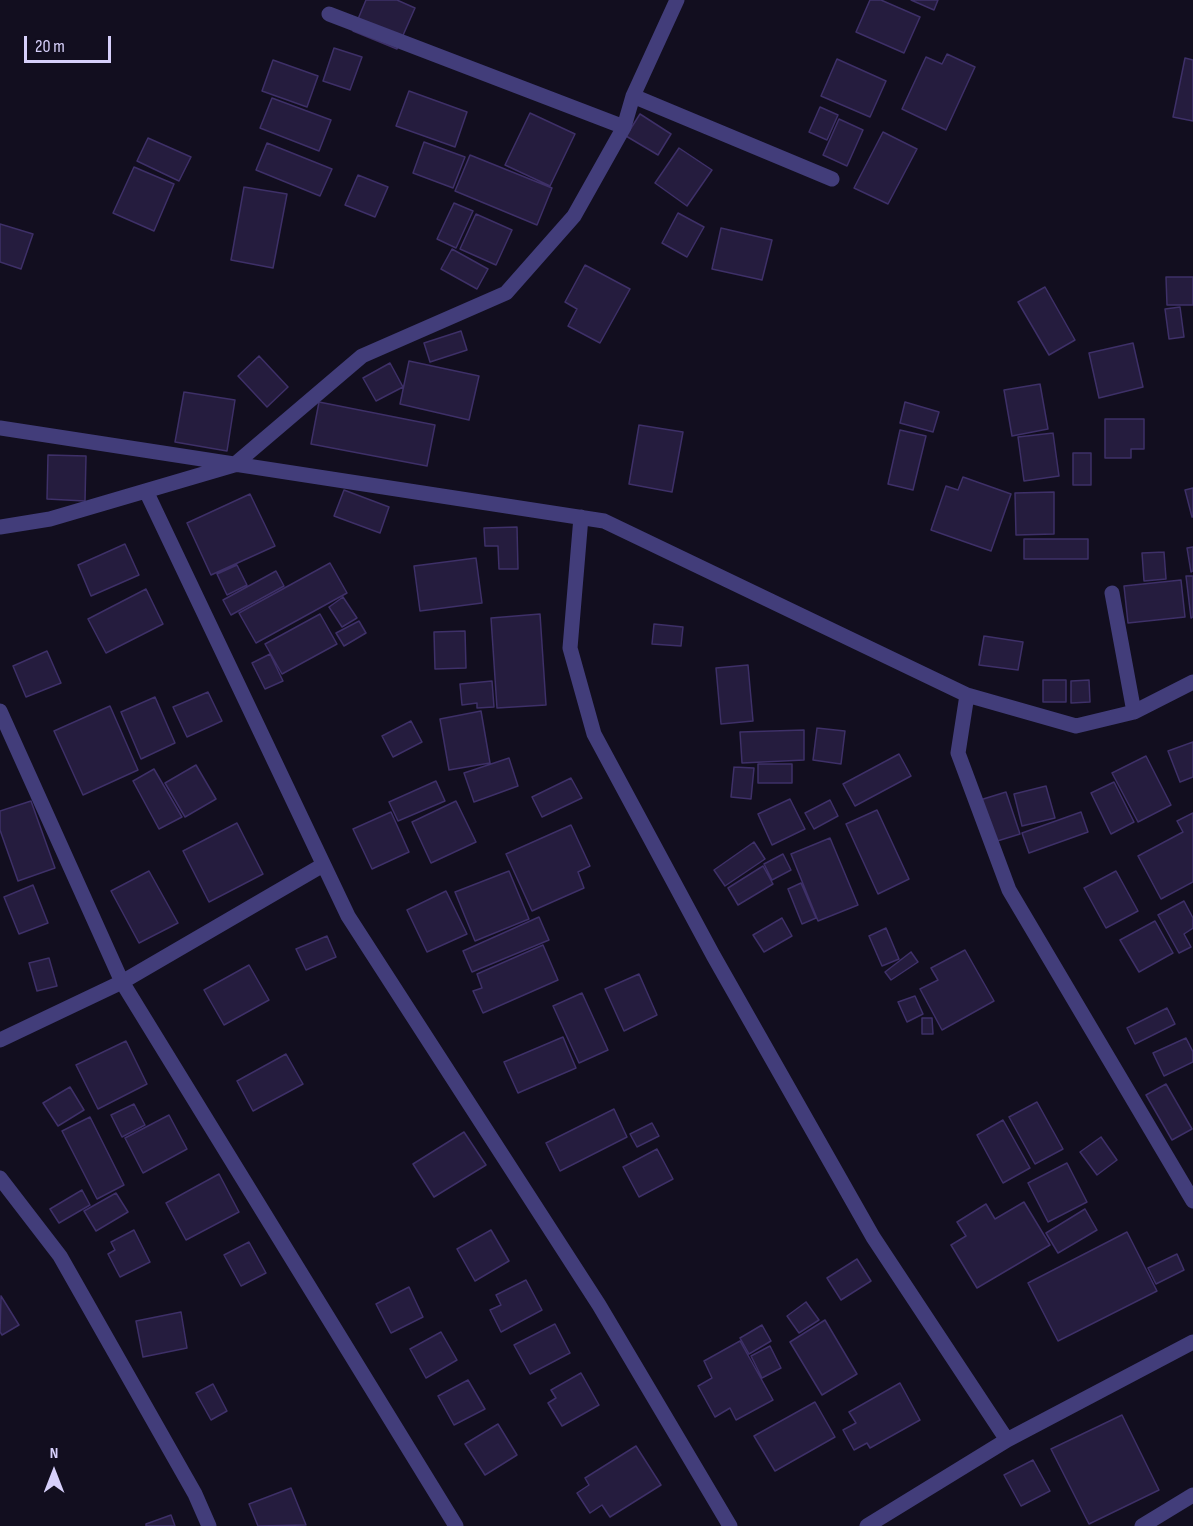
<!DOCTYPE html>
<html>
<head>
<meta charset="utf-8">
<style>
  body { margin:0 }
  #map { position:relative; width:1193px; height:1526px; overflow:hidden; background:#120e1f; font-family:"Sofia Sans Condensed",sans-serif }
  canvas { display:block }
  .north { position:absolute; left:24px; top:1442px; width:60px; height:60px; -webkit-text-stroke:4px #120e1f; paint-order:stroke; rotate:0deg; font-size:16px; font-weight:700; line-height:24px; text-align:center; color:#d7d0fb }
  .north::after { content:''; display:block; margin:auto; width:21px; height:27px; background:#d7d0fb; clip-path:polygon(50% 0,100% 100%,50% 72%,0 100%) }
  .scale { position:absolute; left:24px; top:36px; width:87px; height:27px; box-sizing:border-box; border:3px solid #d7d0fb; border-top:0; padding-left:8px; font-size:18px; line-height:21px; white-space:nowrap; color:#d7d0fb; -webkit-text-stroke:4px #120e1f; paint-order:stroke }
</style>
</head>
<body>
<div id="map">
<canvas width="1193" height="1526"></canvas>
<div class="north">N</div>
<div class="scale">20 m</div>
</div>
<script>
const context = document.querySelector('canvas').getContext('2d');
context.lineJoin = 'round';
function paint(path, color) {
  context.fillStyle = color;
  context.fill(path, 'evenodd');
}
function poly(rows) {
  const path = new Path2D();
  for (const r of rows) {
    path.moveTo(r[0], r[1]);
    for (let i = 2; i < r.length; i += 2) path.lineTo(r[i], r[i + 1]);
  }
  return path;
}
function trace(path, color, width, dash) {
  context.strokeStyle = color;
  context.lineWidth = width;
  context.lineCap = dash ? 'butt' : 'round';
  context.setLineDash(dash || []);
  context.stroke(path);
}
const building = poly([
  [366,0,397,0,415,8,397,49,353,31,366,0],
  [870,0,881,0,920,17,904,53,856,32,870,0],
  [911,0,938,0,934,10,911,0],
  [334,48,362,57,350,90,323,81,334,48],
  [947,54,975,67,946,130,902,109,926,57,942,64,947,54],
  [1185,58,1193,60,1193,121,1173,117,1185,58],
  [837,59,886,81,870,117,821,96,837,59],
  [273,60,318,76,307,107,262,91,273,60],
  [409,91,467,112,455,147,396,126,409,91],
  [272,98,331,120,319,151,260,128,272,98],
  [820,107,838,115,827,140,809,132,820,107],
  [530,113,575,134,550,186,505,165,530,113],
  [640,114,671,134,658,155,626,136,640,114],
  [839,119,863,130,847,166,823,155,839,119],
  [883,132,917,149,888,204,854,188,883,132],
  [148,138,191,157,179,181,137,161,148,138],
  [424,142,465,157,453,188,413,173,424,142],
  [267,143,332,169,320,196,256,170,267,143],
  [679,148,712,170,687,206,655,183,679,148],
  [470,155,552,188,537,225,455,191,470,155],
  [134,167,174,184,154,231,113,213,134,167],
  [358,175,388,187,375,217,345,205,358,175],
  [244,187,287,194,273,268,231,260,244,187],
  [454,203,473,211,456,248,437,239,454,203],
  [678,213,704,227,687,257,662,243,678,213],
  [476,214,512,230,496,265,460,249,476,214],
  [0,224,33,234,21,269,0,262,0,224],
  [721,228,772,240,762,280,712,269,721,228],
  [452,249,488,269,477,289,441,269,452,249],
  [585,265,630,289,600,343,568,326,577,309,565,302,585,265],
  [1166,277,1193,277,1193,305,1167,305,1166,277],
  [1045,287,1075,340,1049,355,1018,302,1045,287],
  [1180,307,1184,337,1169,339,1165,309,1180,307],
  [461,331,467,350,430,362,424,343,461,331],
  [1133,343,1143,387,1099,398,1089,353,1133,343],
  [259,356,288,387,267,407,238,376,259,356],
  [409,361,479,376,469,420,400,404,409,361],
  [390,363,403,387,376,401,363,378,390,363],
  [1040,384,1048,429,1012,436,1004,390,1040,384],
  [184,392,235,400,227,451,175,442,184,392],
  [319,402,435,425,427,466,311,444,319,402],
  [905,402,939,412,933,432,900,423,905,402],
  [1105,419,1144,419,1144,449,1131,449,1131,458,1105,458,1105,419],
  [639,425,683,432,672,492,629,484,639,425],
  [900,430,926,436,913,490,888,484,900,430],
  [1053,433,1059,476,1024,481,1018,437,1053,433],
  [1073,453,1091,453,1091,485,1073,485,1073,453],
  [48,455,86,456,85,501,47,499,48,455],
  [963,477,1011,494,991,551,931,530,946,486,958,490,963,477],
  [1193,488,1193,517,1192,517,1185,490,1193,488],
  [344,490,389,507,380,533,334,516,344,490],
  [1054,492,1054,534,1016,535,1015,493,1054,492],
  [250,494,275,546,211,575,187,523,250,494],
  [517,527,518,569,499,569,498,546,485,546,484,528,517,527],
  [1024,539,1088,539,1088,559,1024,559,1024,539],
  [125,544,139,575,91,596,78,565,125,544],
  [1193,547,1193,571,1191,572,1187,548,1193,547],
  [1164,552,1166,579,1144,581,1142,553,1164,552],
  [476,558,482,603,420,611,414,566,476,558],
  [330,563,347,593,256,643,239,613,330,563],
  [237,565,247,585,227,595,217,574,237,565],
  [276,571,284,586,231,615,223,600,276,571],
  [1186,576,1193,576,1193,617,1191,618,1186,576],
  [1181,580,1185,617,1128,623,1124,586,1181,580],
  [146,589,163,624,106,653,88,619,146,589],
  [343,597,357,618,342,627,329,607,343,597],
  [320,614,337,644,282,674,265,644,320,614],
  [540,614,546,705,497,708,491,618,540,614],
  [359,621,366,633,344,646,336,633,359,621],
  [654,624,683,627,681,646,652,644,654,624],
  [465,631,466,668,435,669,434,632,465,631],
  [984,636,1023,642,1018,670,979,665,984,636],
  [47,651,61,683,26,697,13,666,47,651],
  [270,654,283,681,265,689,252,663,270,654],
  [748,665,753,721,721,724,716,668,748,665],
  [1043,680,1066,680,1066,702,1043,702,1043,680],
  [1089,680,1090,702,1071,703,1071,681,1089,680],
  [492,681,494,707,477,708,477,703,462,705,460,684,492,681],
  [208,692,222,721,187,737,173,707,208,692],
  [155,697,175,743,141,759,121,712,155,697],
  [110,706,138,770,83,795,54,731,110,706],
  [481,711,490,763,449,770,440,719,481,711],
  [411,721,422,742,393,757,382,736,411,721],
  [817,728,845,731,841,764,813,760,817,728],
  [804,730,804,760,742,763,740,732,804,730],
  [1193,742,1193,777,1180,782,1168,751,1193,742],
  [899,754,911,776,855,806,843,784,899,754],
  [1146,756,1171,805,1138,822,1112,773,1146,756],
  [509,758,518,786,474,802,464,773,509,758],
  [758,764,792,764,792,783,758,783,758,764],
  [196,765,216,799,185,817,165,783,196,765],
  [734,767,754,768,751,799,731,797,734,767],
  [154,769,182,817,159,829,133,781,154,769],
  [571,778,582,798,542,817,532,797,571,778],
  [436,781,445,801,398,821,389,802,436,781],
  [1114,782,1134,822,1111,834,1091,793,1114,782],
  [1046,786,1055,818,1022,826,1014,794,1046,786],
  [1006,792,1020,834,994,842,980,800,1006,792],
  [790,799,805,829,772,845,758,814,790,799],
  [830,800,838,816,814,829,805,813,830,800],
  [31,801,55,868,18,881,0,830,0,811,31,801],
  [456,801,476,842,431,863,412,822,456,801],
  [877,810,909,879,878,894,846,824,877,810],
  [391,812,409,852,372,869,353,829,391,812],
  [1081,812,1088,832,1029,853,1022,833,1081,812],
  [1193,813,1193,882,1161,899,1138,856,1183,832,1177,821,1193,813],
  [237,823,263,874,209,902,183,851,237,823],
  [571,825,590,866,578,872,584,888,532,911,506,854,571,825],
  [830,838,858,905,818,921,791,854,830,838],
  [754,842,765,859,725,886,714,870,754,842],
  [783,854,791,870,772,880,764,864,783,854],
  [763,866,773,884,738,905,728,888,763,866],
  [149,871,178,923,139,943,111,891,149,871],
  [509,871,529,919,475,941,455,892,509,871],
  [1116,871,1138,911,1106,928,1084,888,1116,871],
  [801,883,816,918,802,924,788,889,801,883],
  [33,885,48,923,19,934,4,897,33,885],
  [446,891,467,934,427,952,407,910,446,891],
  [1184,901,1193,918,1193,928,1184,934,1191,947,1179,953,1158,915,1184,901],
  [539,917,549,940,472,972,463,951,539,917],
  [782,918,792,936,764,952,753,935,782,918],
  [1155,921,1173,953,1139,972,1120,940,1155,921],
  [886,928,899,959,882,966,869,936,886,928],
  [327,936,336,957,306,970,296,949,327,936],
  [543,945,558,980,483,1013,473,991,482,988,477,974,543,945],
  [965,950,994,1001,942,1030,920,989,938,980,931,968,965,950],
  [911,952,918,962,891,980,885,972,911,952],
  [49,958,57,986,37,991,29,963,49,958],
  [249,965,269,1000,224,1025,204,990,249,965],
  [639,974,657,1015,624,1031,605,989,639,974],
  [582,993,608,1050,579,1063,553,1006,582,993],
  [915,996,923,1014,907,1022,898,1002,915,996],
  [1167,1008,1175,1024,1135,1044,1127,1028,1167,1008],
  [922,1018,932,1018,933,1034,922,1034,922,1018],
  [563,1037,576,1068,518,1093,504,1062,563,1037],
  [1186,1038,1193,1052,1193,1062,1164,1076,1153,1053,1186,1038],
  [126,1041,147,1084,98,1109,76,1065,126,1041],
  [286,1054,303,1084,253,1111,237,1081,286,1054],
  [1166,1084,1192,1129,1172,1140,1146,1095,1166,1084],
  [70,1087,84,1110,58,1126,43,1103,70,1087],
  [1037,1102,1063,1149,1035,1164,1009,1117,1037,1102],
  [134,1104,145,1125,122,1137,111,1115,134,1104],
  [614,1109,627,1137,560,1171,546,1143,614,1109],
  [169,1115,187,1149,143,1173,125,1138,169,1115],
  [90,1117,124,1185,97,1199,62,1131,90,1117],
  [1003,1120,1030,1168,1003,1183,977,1135,1003,1120],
  [652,1123,659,1136,637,1147,630,1134,652,1123],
  [464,1132,486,1165,434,1197,413,1164,464,1132],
  [1101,1137,1117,1160,1097,1175,1080,1152,1101,1137],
  [657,1149,673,1179,639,1197,623,1167,657,1149],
  [1067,1163,1087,1202,1048,1222,1028,1183,1067,1163],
  [219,1174,239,1212,186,1240,166,1203,219,1174],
  [82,1190,90,1205,59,1223,50,1209,82,1190],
  [116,1193,128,1212,96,1231,84,1211,116,1193],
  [1024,1202,1050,1245,977,1288,951,1245,966,1236,957,1222,986,1204,995,1219,1024,1202],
  [1085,1209,1097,1230,1058,1253,1046,1233,1085,1209],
  [134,1230,150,1262,120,1277,108,1254,115,1250,111,1242,134,1230],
  [491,1230,509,1261,475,1281,457,1249,491,1230],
  [1127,1232,1157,1291,1058,1341,1028,1283,1127,1232],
  [249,1242,266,1273,241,1286,224,1255,249,1242],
  [1177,1254,1184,1270,1156,1284,1148,1268,1177,1254],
  [857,1259,871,1281,841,1300,827,1278,857,1259],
  [526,1280,542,1310,501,1332,490,1310,501,1305,496,1295,526,1280],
  [409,1287,423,1317,391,1333,376,1304,409,1287],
  [1,1296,19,1325,2,1335,0,1332,1,1296],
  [806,1302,819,1320,799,1333,787,1316,806,1302],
  [181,1312,187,1348,143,1357,136,1321,181,1312],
  [825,1320,857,1374,822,1395,790,1342,825,1320],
  [555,1324,570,1353,530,1374,514,1345,555,1324],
  [762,1325,771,1341,749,1354,740,1338,762,1325],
  [441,1332,457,1360,426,1378,410,1349,441,1332],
  [740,1341,773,1400,736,1420,730,1408,715,1417,698,1386,712,1378,704,1361,740,1341],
  [770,1346,781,1368,762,1378,751,1356,770,1346],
  [581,1373,599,1405,562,1426,548,1403,556,1398,551,1390,581,1373],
  [468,1380,485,1409,454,1425,438,1396,468,1380],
  [900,1383,920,1420,870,1448,867,1443,854,1450,843,1430,856,1423,849,1412,900,1383],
  [213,1384,227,1411,211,1420,196,1393,213,1384],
  [815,1402,835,1437,775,1471,754,1436,815,1402],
  [1122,1415,1159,1490,1089,1524,1051,1449,1122,1415],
  [498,1424,517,1455,485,1475,465,1444,498,1424],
  [636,1446,661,1485,610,1517,602,1505,590,1513,577,1493,589,1485,585,1478,636,1446],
  [1033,1460,1050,1491,1021,1506,1004,1475,1033,1460],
  [291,1488,306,1525,258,1526,249,1504,291,1488],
  [171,1515,175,1526,146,1526,146,1524,171,1515]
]);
const minor = poly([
  [329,14,624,127],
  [633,96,832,179],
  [0,428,604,521,967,695,1076,726,1134,712,1193,682],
  [146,491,348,916,599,1305,730,1526],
  [581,517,570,648,594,734,713,955,873,1237,1007,1440],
  [0,527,50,519,234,465,362,356,506,293,574,216,624,127,633,96,677,0],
  [1112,593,1134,712],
  [967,695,958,753,1009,890,1193,1201],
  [0,711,122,982,456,1526],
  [0,1040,122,982,323,865],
  [0,1178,60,1256,195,1494,209,1526],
  [867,1526,1007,1440,1193,1342],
  [1142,1526,1193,1495]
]);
paint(building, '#251c3e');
trace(building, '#3e3068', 1.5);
trace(minor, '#423d7a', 15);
</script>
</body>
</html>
